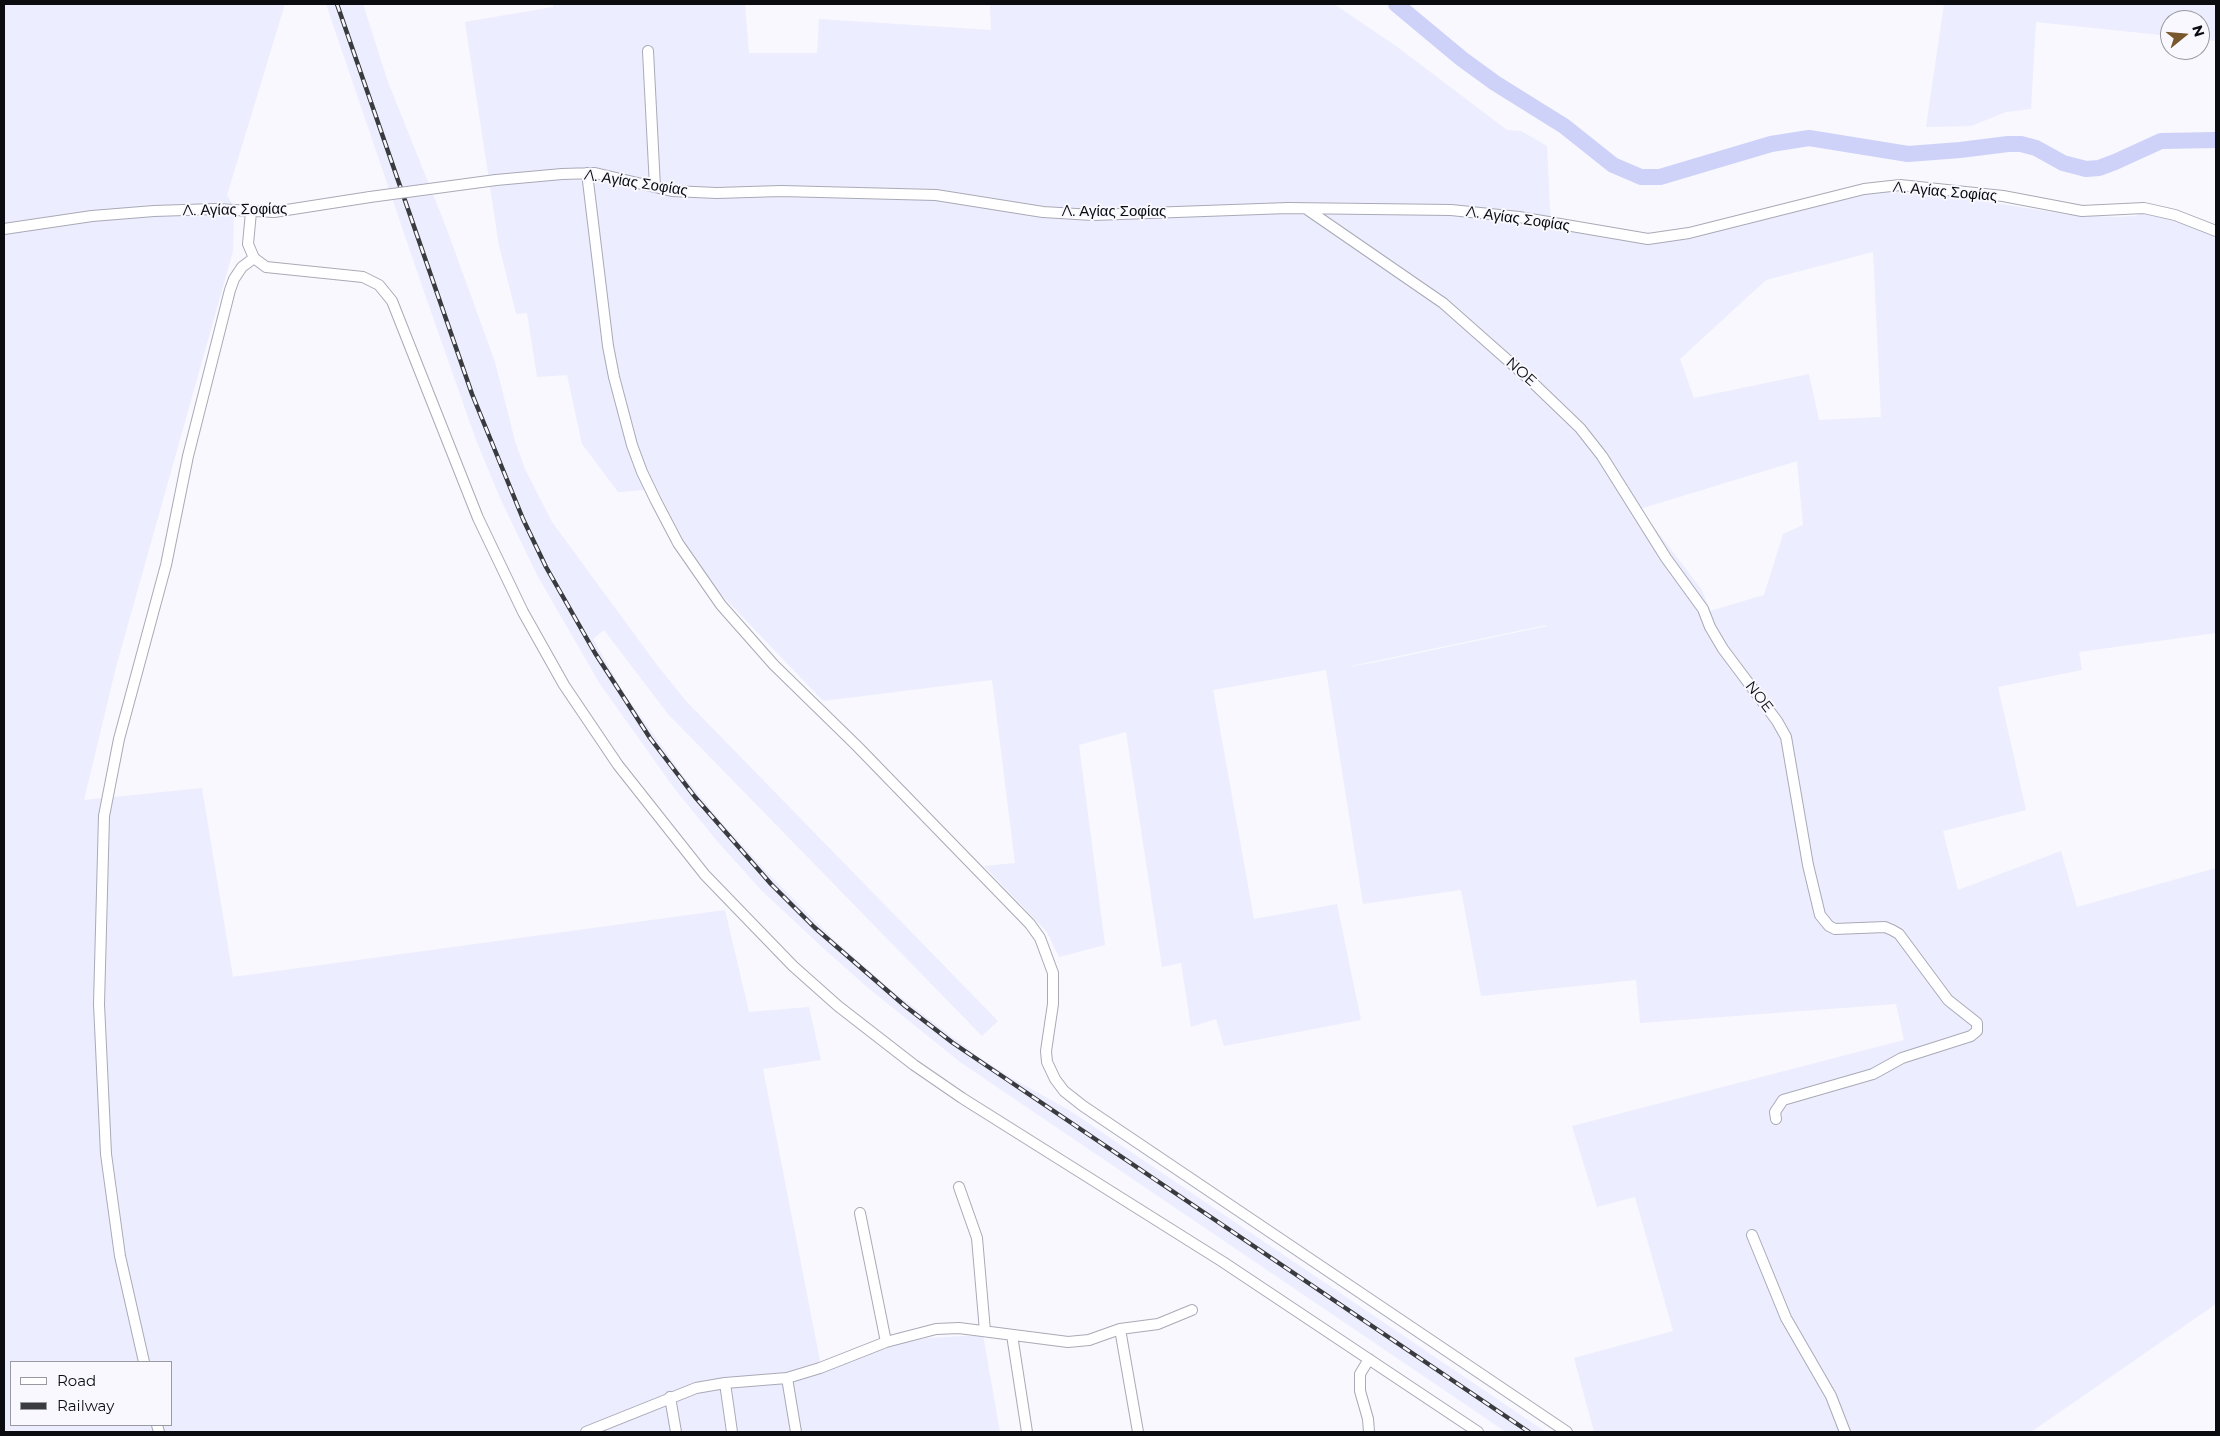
<!DOCTYPE html>
<html>
<head>
<meta charset="utf-8">
<style>
  body { margin:0 }
  #map { position:relative; width:2220px; height:1436px; overflow:hidden; background:#f8f8fe; font-family:Montserrat,sans-serif }
  canvas { display:block }
  .frame { position:absolute; inset:0; border:5px solid #0b0c10; pointer-events:none }
  .legend { position:absolute; left:10px; top:1361px; width:162px; height:65px; box-sizing:border-box; background:#f8f8fe; border:1px solid #999a9f; margin:0; padding:6px 9px; list-style:none; font-size:15px; color:#0b0c10 }
  .legend li { display:flex; align-items:center; gap:10px; height:25px }
  .legend b { width:25px; border:1px solid #999a9f }
  .north { position:absolute; left:2160px; top:10px; width:50px; height:50px; box-sizing:border-box; background:#f8f8fe; border:1px solid #999a9f; border-radius:50%; rotate:73deg; font-size:14px; font-weight:700; line-height:20px; text-align:center; color:#0b0c10 }
  .north::after { content:''; display:block; margin:auto; width:18px; height:22px; background:#78572d; clip-path:polygon(50% 0,100% 100%,50% 72%,0 100%) }
</style>
</head>
<body>
<div id="map">
<canvas width="2220" height="1436"></canvas>
<div class="frame"></div>
<ul class="legend">
<li><b style="height:6px;background:#fff"></b>Road</li>
<li><b style="height:6px;background:#3a3b3f"></b>Railway</li>
</ul>
<div class="north">N</div>
</div>
<script>
const context = document.querySelector('canvas').getContext('2d');
context.lineJoin = 'round';
function paint(path, color) {
  context.fillStyle = color;
  context.fill(path, 'evenodd');
}
function poly(rows) {
  const path = new Path2D();
  for (const r of rows) {
    path.moveTo(r[0], r[1]);
    for (let i = 2; i < r.length; i += 2) path.lineTo(r[i], r[i + 1]);
  }
  return path;
}
function trace(path, color, width, dash) {
  context.strokeStyle = color;
  context.lineWidth = width;
  context.lineCap = dash ? 'butt' : 'round';
  context.setLineDash(dash || []);
  context.stroke(path);
}
function write(font, color, halo, rows, align = 'center') {
  context.font = font + ' Montserrat,sans-serif';
  context.lineWidth = 4;
  context.setLineDash([]);
  context.textBaseline = 'middle';
  context.strokeStyle = halo;
  context.fillStyle = color;
  for (const [text, x, y, turn = 0] of rows) {
    context.save();
    context.translate(x, y);
    context.rotate((+turn || 0) * Math.PI / 180);
    context.textAlign = isNaN(turn) ? turn : align;
    if (halo) context.strokeText(text, 0, 0);
    context.fillText(text, 0, 0);
    context.restore();
  }
}
const built = poly([
  [4,4,285,4,227,195,234,207,233,251,116,667,84,800,202,788,233,977,725,910,749,1012,809,1007,821,1060,763,1069,822,1371,873,1349,927,1338,983,1335,1000,1432,4,1432],
  [11,1362,171,1362,171,1425,11,1425],
  [326,4,363,4,388,82,446,227,495,362,515,441,525,469,552,522,657,665,686,701,998,1021,982,1036,668,714,604,630,593,639,624,693,681,773,723,824,765,870,830,936,890,989,976,1055,1008,1076,1069,1110,1546,1432,1506,1432,960,1062,867,987,822,947,761,890,717,841,674,788,600,684,537,575,500,498,476,440,422,286],
  [553,4,745,4,749,53,817,53,819,19,991,30,990,4,1334,4,1396,46,1507,130,1521,131,1547,146,1551,227,1646,243,1864,193,1907,189,2070,215,2119,217,2136,216,2139,212,2166,215,2216,233,2216,633,2079,652,2082,670,1998,687,2026,810,1943,831,1958,890,2061,851,2077,907,2216,868,2216,1304,2031,1432,1594,1432,1574,1358,1673,1331,1635,1197,1597,1207,1572,1126,1904,1040,1896,1004,1640,1023,1636,980,1481,996,1461,890,1363,904,1326,670,1213,690,1254,919,1337,904,1361,1020,1224,1046,1216,1019,1191,1027,1181,963,1162,967,1126,732,1079,745,1105,945,1059,957,1047,932,984,866,1015,863,992,680,823,701,713,586,684,541,657,489,618,492,582,444,567,375,537,377,527,313,516,314,499,246,465,22,553,7],
  [1873,252,1881,417,1819,420,1809,374,1694,398,1680,359,1766,280],
  [1797,461,1803,525,1783,534,1764,595,1710,611,1702,590,1640,509],
  [1547,626,1372,663,1346,667,1546,625],
  [1944,4,2216,4,2216,41,2200,39,2200,20,2170,20,2170,36,2036,22,2031,109,2006,112,1971,126,1926,127]
]);
const river = poly([
  [1396,4,1462,59,1495,83,1564,126,1613,165,1641,177,1660,177,1771,144,1809,138,1908,154,1960,150,2008,144,2021,144,2036,148,2063,163,2086,169,2099,168,2115,162,2161,141,2216,140]
]);
const minor = poly([
  [648,51,655,187],
  [587,173,608,346,614,377,632,445,642,472,656,501,678,543,721,605,774,665,857,746,1030,924,1040,938,1053,973,1053,1004,1046,1051,1047,1062,1055,1079,1064,1091,1083,1106,1567,1432],
  [496,180,562,174,595,173,672,191,717,193,781,191,936,195,1043,212,1093,215,1288,208,1451,210,1519,217,1648,239,1689,233,1864,189,1900,185,2003,196,2082,211,2144,208,2175,215,2216,231],
  [1308,210,1443,303,1529,379,1580,428,1602,456,1666,558,1703,609,1710,627,1723,649,1777,721,1786,737,1808,865,1820,915,1829,926,1835,929,1885,927,1892,930,1899,934,1948,1000,1977,1023,1977,1031,1971,1036,1902,1058,1873,1074,1783,1100,1775,1112,1776,1119],
  [251,212,248,244,254,258,266,267,363,277,379,285,392,301,478,518,523,612,564,685,618,765,705,875,793,966,838,1006,914,1065,962,1098,1223,1262,1478,1432],
  [4,229,92,216,154,211,215,209,274,212,370,197],
  [959,1187,977,1238,985,1331],
  [860,1213,886,1342],
  [1752,1235,1786,1318,1831,1396,1845,1432],
  [1120,1329,1138,1432],
  [1012,1335,1027,1432],
  [1369,1359,1360,1374,1360,1391,1368,1419,1369,1432],
  [144,1362,120,1256,106,1154,99,1004,104,816,119,739,166,565,188,456,230,290,234,279,242,267,254,258],
  [787,1378,796,1432],
  [725,1383,732,1432],
  [670,1397,676,1432],
  [157,1425,159,1432],
  [586,1432,696,1388,725,1383,787,1378,820,1368,886,1342,936,1329,959,1328,1068,1342,1089,1340,1120,1329,1158,1324,1192,1310]
]);
const rail = poly([
  [337,4,472,394,523,519,546,567,595,653,650,738,695,797,771,884,814,927,905,1006,953,1043,1529,1432]
]);
const minorBridge = poly([
  [370,197,496,180]
]);
const streetNames = [
  ["Λ. Αγίας Σοφίας",636,183,9],
  ["Λ. Αγίας Σοφίας",1945,192,5],
  ["Λ. Αγίας Σοφίας",235,210,-1],
  ["Λ. Αγίας Σοφίας",1114,212],
  ["Λ. Αγίας Σοφίας",1518,219,8],
  ["NOE",1521,372,42],
  ["NOE",1759,697,52]
];
paint(built, '#ecedfe');
trace(river, '#ced1f8', 16);
trace(minor, '#a9aab7', 12);
trace(minor, '#fff', 10);
trace(rail, '#3a3b3f', 4.5);
trace(rail, '#f8f8fe', 2.5, [8]);
trace(minorBridge, '#a9aab7', 12, []);
trace(minorBridge, '#fff', 10);
write('15px', '#0b0c10', '#f8f8fe', streetNames);
</script>
</body>
</html>
